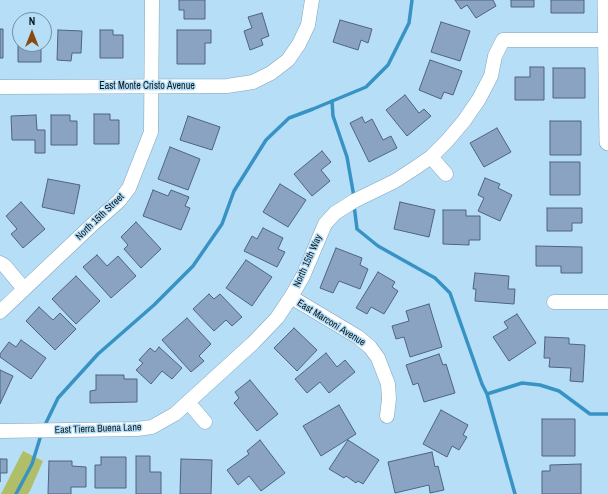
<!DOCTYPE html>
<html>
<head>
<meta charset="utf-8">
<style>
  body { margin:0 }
  #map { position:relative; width:608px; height:494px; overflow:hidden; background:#b7def7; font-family:"Archivo Narrow",sans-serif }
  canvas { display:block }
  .north { position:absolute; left:12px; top:12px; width:40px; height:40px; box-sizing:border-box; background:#b7def7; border:1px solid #718fa1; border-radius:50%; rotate:0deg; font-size:11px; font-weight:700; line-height:16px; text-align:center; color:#091820 }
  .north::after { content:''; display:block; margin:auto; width:14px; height:18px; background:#894a10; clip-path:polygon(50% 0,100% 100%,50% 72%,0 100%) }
</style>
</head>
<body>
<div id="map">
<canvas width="608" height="494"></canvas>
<div class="north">N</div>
</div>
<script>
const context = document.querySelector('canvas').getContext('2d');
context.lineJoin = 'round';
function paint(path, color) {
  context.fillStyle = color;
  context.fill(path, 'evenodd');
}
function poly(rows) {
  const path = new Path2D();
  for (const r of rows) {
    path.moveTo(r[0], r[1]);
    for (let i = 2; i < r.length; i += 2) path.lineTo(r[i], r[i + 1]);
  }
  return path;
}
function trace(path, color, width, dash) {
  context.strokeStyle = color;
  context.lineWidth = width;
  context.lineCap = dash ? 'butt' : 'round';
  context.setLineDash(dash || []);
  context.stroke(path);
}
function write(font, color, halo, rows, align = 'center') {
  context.font = font + ' "Archivo Narrow",sans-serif';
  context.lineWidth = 3;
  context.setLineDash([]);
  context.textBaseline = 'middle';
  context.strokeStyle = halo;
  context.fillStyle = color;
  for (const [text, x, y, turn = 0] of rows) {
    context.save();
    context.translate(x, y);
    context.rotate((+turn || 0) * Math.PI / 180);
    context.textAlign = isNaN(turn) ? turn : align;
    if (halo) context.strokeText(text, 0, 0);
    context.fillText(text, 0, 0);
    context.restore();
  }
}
const green = poly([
  [23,451,43,461,30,491,28,494,1,494]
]);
const stream = poly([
  [332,101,333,116,347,157,354,197],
  [354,205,357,229,378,246,435,278,450,293,482,384,487,394,515,494],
  [487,394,522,383,540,385,559,391,590,414,608,414],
  [44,427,58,398,98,354,154,305,193,266,222,224,234,191,266,140,289,118,313,109,366,87,388,65,409,23,412,0],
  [16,494,32,464,41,435]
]);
const building = poly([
  [179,0,205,0,205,19,184,19,184,10,179,10,179,0],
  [455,0,493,0,496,6,476,18,467,5,461,9,455,0],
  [511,0,534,0,534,7,511,7,511,0],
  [551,0,584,0,584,13,551,13,551,0],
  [262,13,269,36,261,39,263,45,250,50,244,31,252,28,248,17,262,13],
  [340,20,372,29,368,43,361,40,358,50,333,42,340,20],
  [441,22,470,31,460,61,431,52,441,22],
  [18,24,20,24,20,44,41,44,41,62,18,62,18,24],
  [0,29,3,29,3,58,0,58,0,29],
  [58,30,82,31,81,53,72,53,71,61,57,60,58,30],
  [100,30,113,30,113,35,123,35,123,58,100,58,100,30],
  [177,30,211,30,211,43,205,43,205,64,177,64,177,30],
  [430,60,462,71,453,95,444,92,441,99,419,90,430,60],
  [530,67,544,67,544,100,515,100,515,77,530,77,530,67],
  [553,68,585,68,585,98,553,98,553,68],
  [405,95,419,113,424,109,431,116,407,136,386,110,405,95],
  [94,114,110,114,110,120,119,120,119,144,94,144,94,114],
  [36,115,37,130,45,130,45,153,35,153,35,140,12,140,11,116,36,115],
  [51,115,70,115,70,121,77,121,77,145,51,145,51,115],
  [188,116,220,127,212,150,180,140,188,116],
  [362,117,365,123,372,119,383,140,391,136,397,148,369,162,350,123,362,117],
  [550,121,581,121,581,155,550,155,550,121],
  [497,128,511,152,484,167,470,143,497,128],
  [170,147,200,159,188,190,158,179,170,147],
  [322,151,331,162,321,170,330,181,312,196,294,174,322,151],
  [550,162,580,162,580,195,550,195,550,162],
  [485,178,500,184,498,188,512,195,500,221,478,211,484,198,478,195,485,178],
  [48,179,80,185,74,214,42,207,48,179],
  [280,184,306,200,288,227,263,212,280,184],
  [153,190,168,196,171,190,189,197,185,206,190,208,181,230,143,216,153,190],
  [21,202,45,229,23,248,11,234,17,229,6,216,21,202],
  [400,202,435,210,429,237,394,229,400,202],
  [547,208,582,208,582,223,572,223,572,231,547,231,547,208],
  [443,210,466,210,466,216,480,216,480,240,469,240,469,245,443,244,443,210],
  [136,222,161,249,141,268,124,249,128,245,121,237,136,222],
  [263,228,283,238,278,249,285,252,277,267,244,251,252,236,257,239,263,228],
  [536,246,582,247,582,273,561,273,561,266,536,266,536,246],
  [336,248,362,258,360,265,368,269,360,289,339,281,333,293,320,288,336,248],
  [97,255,107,266,118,256,136,276,111,298,83,267,97,255],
  [246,260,272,277,252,306,226,288,246,260],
  [378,272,395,282,392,287,398,291,384,314,371,307,367,314,356,308,378,272],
  [475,273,509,276,508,289,515,289,514,304,475,301,476,289,473,289,475,273],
  [76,276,100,301,76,324,52,299,76,276],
  [209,294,214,299,220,294,242,317,232,326,226,320,214,331,193,309,209,294],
  [429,304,442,347,410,357,404,337,396,339,392,326,409,321,406,311,429,304],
  [39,307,53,320,60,313,76,329,55,350,26,321,39,307],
  [517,314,536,343,509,361,493,337,508,328,504,322,517,314],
  [187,318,211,344,199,356,204,361,191,372,162,340,187,318],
  [294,328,317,350,297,371,274,348,294,328],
  [545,337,569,338,569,344,585,345,583,382,570,381,571,368,549,367,550,358,544,358,545,337],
  [21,340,46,358,31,379,0,357,0,354,9,342,16,347,21,340],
  [159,347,182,368,172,379,162,371,151,384,136,370,143,363,139,360,150,348,155,352,159,347],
  [326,353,337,367,345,360,355,372,329,393,320,382,307,393,295,379,326,353],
  [439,354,443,365,446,364,455,393,424,402,418,383,413,385,406,365,439,354],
  [0,370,13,376,0,404,0,370],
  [96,375,124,375,124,379,137,379,137,402,90,403,90,391,96,390,96,375],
  [250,380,278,414,257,431,234,403,239,398,235,392,250,380],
  [339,405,356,434,321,456,303,426,339,405],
  [441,410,468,425,463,435,467,437,459,450,452,446,447,457,423,444,441,410],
  [542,419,575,419,575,456,542,456,542,419],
  [260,440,285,473,261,491,249,476,238,485,227,470,249,454,247,451,260,440],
  [348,440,379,460,363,484,358,481,356,483,346,476,344,478,329,469,348,440],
  [432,452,435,467,438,466,444,490,430,493,429,485,395,493,388,462,432,452],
  [136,456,150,456,150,472,161,472,161,494,136,494,136,456],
  [101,457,126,457,126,488,95,488,95,465,101,465,101,457],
  [0,459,7,459,7,473,0,473,0,482,0,459],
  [181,459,212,460,211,494,180,494,181,459],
  [49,461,72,461,72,466,86,467,86,487,71,487,71,494,48,494,49,461],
  [581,464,581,494,542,494,542,471,550,471,550,465,581,464]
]);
const minor = poly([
  [0,87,227,86,253,82,271,73,288,60,299,44,308,25,312,0],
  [431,157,446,174],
  [0,263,5,266,24,289],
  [291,297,358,337,370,347,378,358,388,384,389,399,387,416],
  [554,302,608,302],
  [0,312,94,223,119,201,129,188,151,132,152,0],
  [188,402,205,422],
  [0,431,137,429,152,427,175,414,253,343,277,318,291,297,303,276,325,224,335,213,354,201,395,181,415,168,431,157,447,141,464,121,479,99,491,76,495,56,503,40,608,40]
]);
const tertiary = poly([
  [606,0,608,142]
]);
const streetNames = [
  ["East Monte Cristo Avenue",147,86],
  ["North 15th Street",100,217,-44],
  ["North 15th Way",308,261,-66],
  ["East Marconi Avenue",331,323,32],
  ["East Tierra Buena Lane",98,429,-2]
];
paint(green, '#b0be6a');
trace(stream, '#3893c5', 3.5);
paint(building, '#8ba3c3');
trace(building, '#4e6380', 1);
trace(minor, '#80a5bd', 15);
trace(tertiary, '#80a5bd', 18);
trace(minor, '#fff', 14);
trace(tertiary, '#fff', 17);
write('10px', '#091820', '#b7def7', streetNames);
</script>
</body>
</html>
